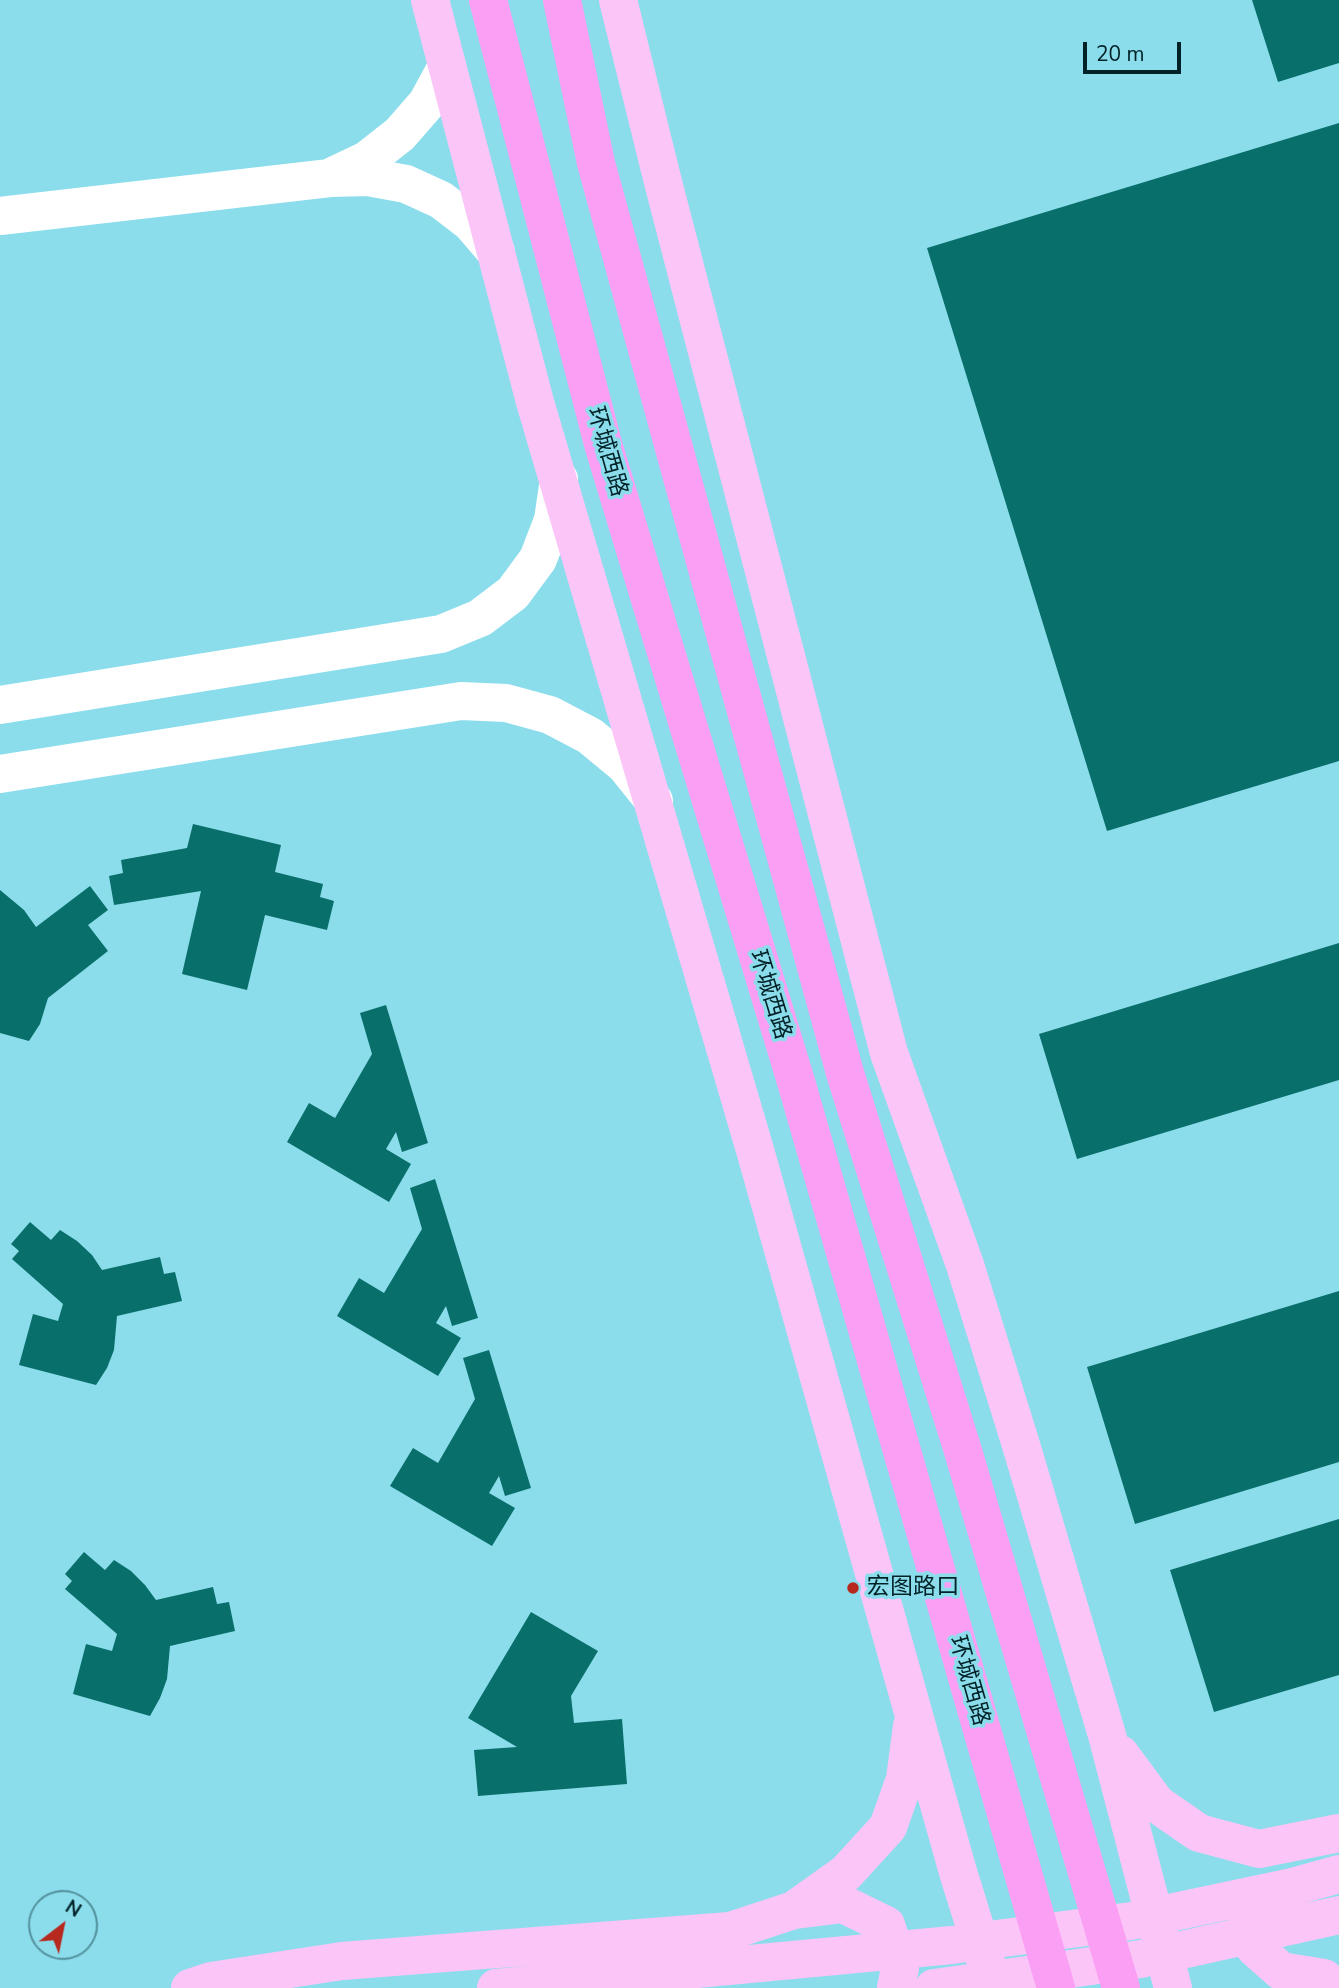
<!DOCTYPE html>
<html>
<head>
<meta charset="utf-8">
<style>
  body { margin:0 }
  #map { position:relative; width:1339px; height:1988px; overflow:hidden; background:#8bddec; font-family:"Nunito Sans",sans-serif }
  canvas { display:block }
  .north { position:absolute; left:28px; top:1890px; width:70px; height:70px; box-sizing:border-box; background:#8bddec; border:2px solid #53929d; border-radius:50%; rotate:32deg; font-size:19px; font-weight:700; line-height:28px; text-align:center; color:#002126 }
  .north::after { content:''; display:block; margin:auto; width:24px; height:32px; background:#b7291e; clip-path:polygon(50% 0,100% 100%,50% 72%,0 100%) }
  .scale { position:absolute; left:1083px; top:42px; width:98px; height:32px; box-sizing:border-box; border:4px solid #002126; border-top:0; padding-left:9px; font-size:21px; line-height:24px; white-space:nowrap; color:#002126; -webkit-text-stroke:5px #8bddec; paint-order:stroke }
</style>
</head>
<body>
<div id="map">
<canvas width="1339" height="1988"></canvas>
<div class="north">N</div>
<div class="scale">20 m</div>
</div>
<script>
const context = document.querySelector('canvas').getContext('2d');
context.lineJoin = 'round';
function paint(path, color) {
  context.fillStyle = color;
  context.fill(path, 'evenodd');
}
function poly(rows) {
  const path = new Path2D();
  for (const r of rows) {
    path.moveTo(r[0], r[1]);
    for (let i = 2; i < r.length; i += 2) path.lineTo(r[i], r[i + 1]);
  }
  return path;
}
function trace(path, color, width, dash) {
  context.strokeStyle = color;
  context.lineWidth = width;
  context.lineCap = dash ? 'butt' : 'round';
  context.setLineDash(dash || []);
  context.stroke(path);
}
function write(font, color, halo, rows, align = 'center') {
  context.font = font + ' "Nunito Sans","Noto Sans SC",sans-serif';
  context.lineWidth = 7;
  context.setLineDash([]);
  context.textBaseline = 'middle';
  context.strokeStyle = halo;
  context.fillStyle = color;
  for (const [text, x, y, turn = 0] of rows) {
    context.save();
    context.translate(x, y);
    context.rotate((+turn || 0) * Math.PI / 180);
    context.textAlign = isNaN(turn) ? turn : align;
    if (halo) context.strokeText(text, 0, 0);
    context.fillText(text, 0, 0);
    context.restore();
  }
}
const building = poly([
  [1252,0,1339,0,1339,63,1278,82],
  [1339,123,1339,761,1107,831,927,248],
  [193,824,281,845,275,872,323,884,320,897,334,901,327,930,265,915,247,990,182,974,201,891,114,905,109,876,123,873,121,860,187,848],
  [90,886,108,910,88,925,108,951,48,998,40,1024,29,1041,0,1033,0,890,24,910,36,927],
  [1339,943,1339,1080,1077,1159,1039,1034],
  [386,1005,428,1143,402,1152,396,1132,386,1149,411,1164,389,1202,287,1142,309,1103,335,1118,372,1054,360,1013],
  [435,1179,478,1318,452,1326,446,1306,436,1323,461,1338,438,1376,337,1316,359,1278,384,1293,422,1229,410,1188],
  [30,1222,51,1240,60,1230,77,1241,92,1255,102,1270,160,1257,164,1274,175,1272,182,1301,117,1316,114,1350,107,1368,96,1385,19,1365,33,1314,58,1321,63,1304,12,1259,19,1251,11,1244],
  [1339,1291,1339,1462,1135,1524,1087,1367],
  [489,1350,531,1488,505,1496,499,1476,489,1493,515,1508,492,1546,390,1486,413,1448,438,1463,475,1399,463,1358],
  [1339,1519,1339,1675,1214,1712,1170,1570],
  [84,1552,105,1570,114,1560,131,1571,145,1585,156,1600,213,1587,217,1604,229,1602,235,1631,170,1646,167,1679,160,1698,150,1716,73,1694,86,1644,112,1651,117,1634,65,1589,72,1581,65,1574],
  [531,1612,598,1651,571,1696,574,1723,622,1719,627,1784,478,1796,474,1750,517,1747,468,1718]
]);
const minor = poly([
  [331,177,367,160,400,134,427,103,447,66],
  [0,216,330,178,368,177,406,184,441,200,471,223,496,252],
  [0,705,441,634,480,618,513,593,538,559,553,520,559,479],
  [0,774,461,701,506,703,550,715,590,736,625,765,654,801]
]);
const major = poly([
  [430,0,535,402,755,1150,958,1872,994,1988],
  [618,0,663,182,889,1053,965,1265,1021,1445,1107,1735,1173,1988],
  [1120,1754,1157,1804,1199,1833,1259,1849,1339,1833],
  [795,1910,843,1904,886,1925,900,1968,896,1988],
  [1247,1914,1255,1948,1281,1971,1324,1978],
  [190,1988,211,1981,342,1961,730,1931,794,1910,846,1873,888,1827,905,1779,912,1726],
  [496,1988,952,1945,1131,1921,1292,1887,1339,1874],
  [934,1988,1141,1959,1339,1915]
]);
const highway = poly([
  [488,0,603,444,797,1085,1056,1988],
  [562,0,596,163,845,1073,963,1451,1121,1988]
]);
const markers = [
  [853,1588,7,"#b7291e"]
];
const streetNames = [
  ["环城西路",606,452,74],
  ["环城西路",769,995,73],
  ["环城西路",968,1681,74]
];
const poiNames = [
  ["宏图路口",867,1588]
];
paint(building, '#096f6a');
trace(minor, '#fff', 38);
trace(major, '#fcc5f8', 38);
trace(highway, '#fa9ff3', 38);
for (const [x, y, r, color] of markers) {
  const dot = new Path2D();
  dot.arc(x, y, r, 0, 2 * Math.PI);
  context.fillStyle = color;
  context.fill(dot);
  trace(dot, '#8bddec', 2.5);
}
write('23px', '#002126', '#8bddec', streetNames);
write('23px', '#002126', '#8bddec', poiNames, 'left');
</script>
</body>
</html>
